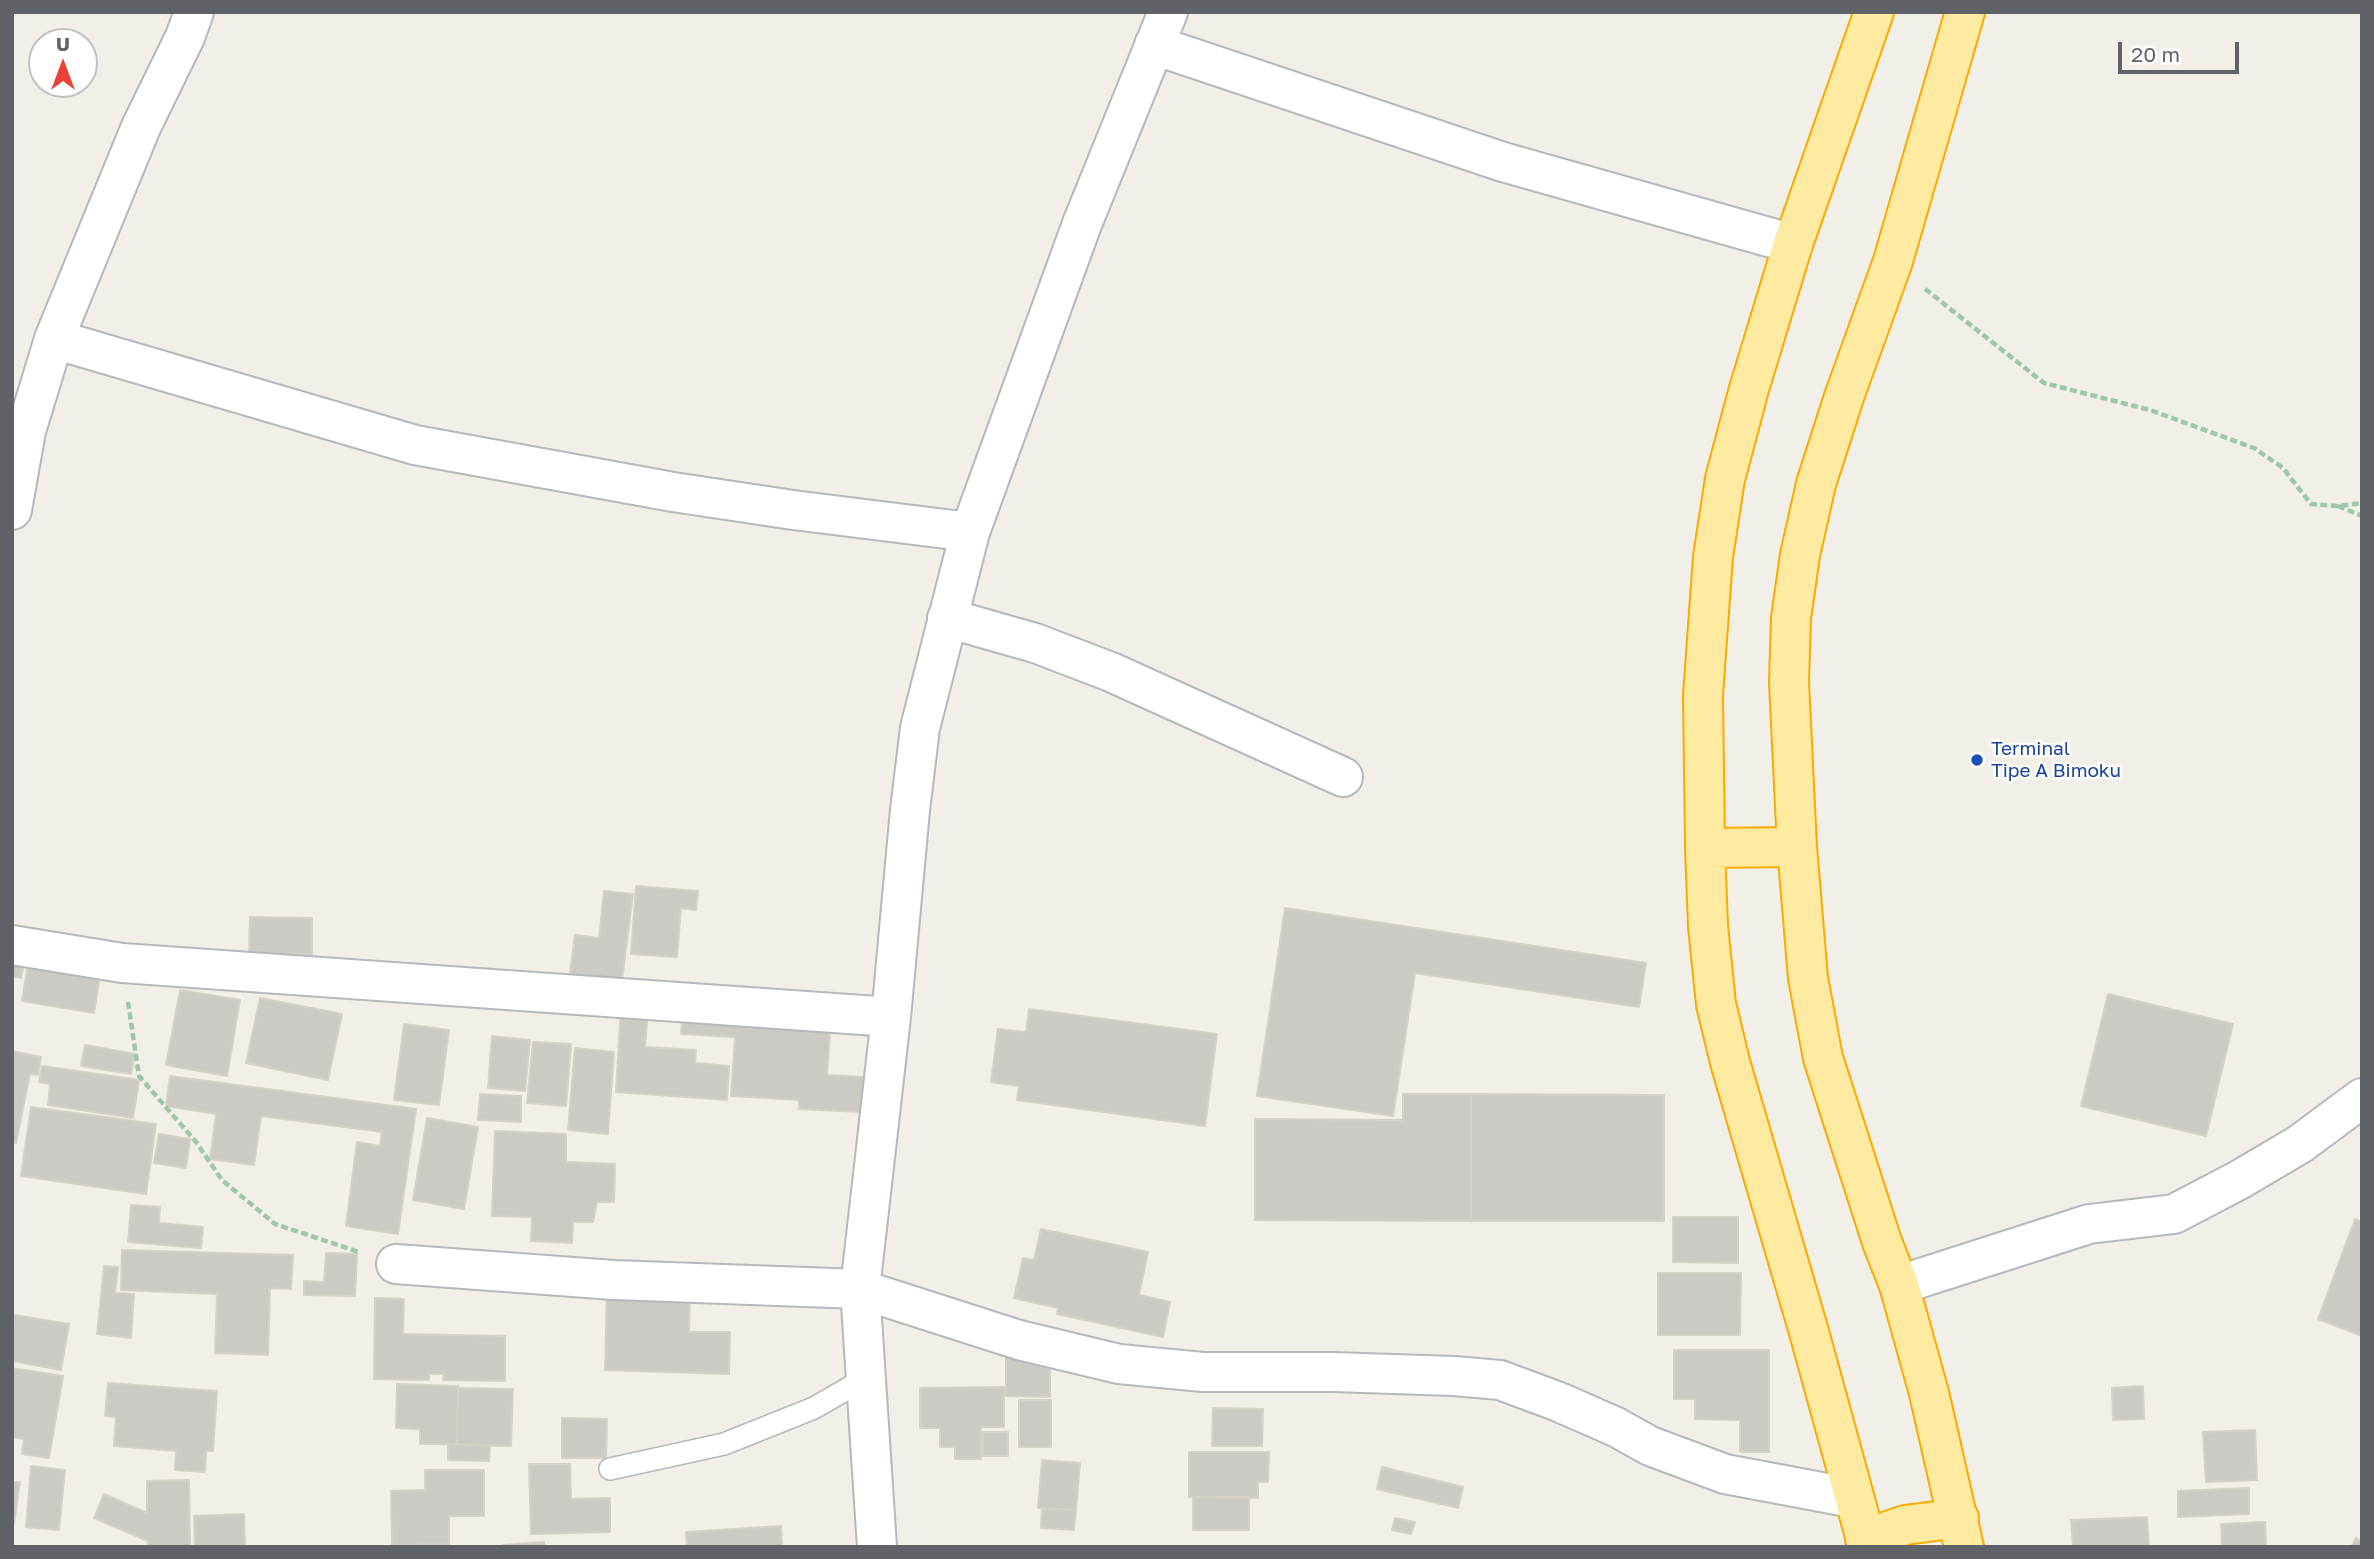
<!DOCTYPE html>
<html>
<head>
<meta charset="utf-8">
<style>
  body { margin:0 }
  #map { position:relative; width:2374px; height:1559px; overflow:hidden; background:#f1efe8; font-family:"Golos Text",sans-serif }
  canvas { display:block }
  .frame { position:absolute; inset:0; border:14px solid #5f6368; pointer-events:none }
  .north { position:absolute; left:28px; top:28px; width:70px; height:70px; box-sizing:border-box; background:#fff; border:2px solid #bfc1c3; border-radius:50%; rotate:0deg; font-size:19px; font-weight:700; line-height:28px; text-align:center; color:#5f6368 }
  .north::after { content:''; display:block; margin:auto; width:24px; height:32px; background:#ea4335; clip-path:polygon(50% 0,100% 100%,50% 72%,0 100%) }
  .scale { position:absolute; left:2118px; top:42px; width:121px; height:32px; box-sizing:border-box; border:4px solid #5f6368; border-top:0; padding-left:9px; font-size:21px; line-height:24px; white-space:nowrap; color:#5f6368; -webkit-text-stroke:5px #fff; paint-order:stroke }
</style>
</head>
<body>
<div id="map">
<canvas width="2374" height="1559"></canvas>
<div class="frame"></div>
<div class="north">U</div>
<div class="scale">20 m</div>
</div>
<script>
const context = document.querySelector('canvas').getContext('2d');
context.lineJoin = 'round';
function paint(path, color) {
  context.fillStyle = color;
  context.fill(path, 'evenodd');
}
function poly(rows) {
  const path = new Path2D();
  for (const r of rows) {
    path.moveTo(r[0], r[1]);
    for (let i = 2; i < r.length; i += 2) path.lineTo(r[i], r[i + 1]);
  }
  return path;
}
function trace(path, color, width, dash) {
  context.strokeStyle = color;
  context.lineWidth = width;
  context.lineCap = dash ? 'butt' : 'round';
  context.setLineDash(dash || []);
  context.stroke(path);
}
function write(font, color, halo, rows, align = 'center') {
  context.font = font + ' "Golos Text",sans-serif';
  context.lineWidth = 5;
  context.setLineDash([]);
  context.textBaseline = 'middle';
  context.strokeStyle = halo;
  context.fillStyle = color;
  for (const [text, x, y, turn = 0] of rows) {
    context.save();
    context.translate(x, y);
    context.rotate((+turn || 0) * Math.PI / 180);
    context.textAlign = isNaN(turn) ? turn : align;
    if (halo) context.strokeText(text, 0, 0);
    context.fillText(text, 0, 0);
    context.restore();
  }
}
const building = poly([
  [636,886,698,891,696,910,681,908,677,957,631,954,636,886],
  [604,891,633,894,622,980,570,974,575,935,599,938,604,891],
  [1285,908,1646,963,1639,1007,1415,973,1393,1116,1257,1096,1285,908],
  [250,917,312,918,312,954,249,953,250,917],
  [12,949,26,951,21,978,12,976,12,949],
  [30,951,102,963,94,1013,22,1001,30,951],
  [180,990,240,1000,227,1076,166,1065,180,990],
  [2108,994,2233,1024,2206,1136,2081,1106,2108,994],
  [260,998,342,1014,328,1080,246,1063,260,998],
  [621,1006,648,1007,645,1047,696,1050,695,1063,729,1066,727,1100,616,1092,621,1006],
  [683,1009,831,1018,827,1075,864,1077,862,1112,799,1109,799,1100,731,1096,735,1037,681,1034,683,1009],
  [1029,1009,1217,1034,1205,1126,1017,1100,1019,1086,991,1082,998,1029,1026,1032,1029,1009],
  [404,1024,449,1030,439,1105,394,1100,404,1024],
  [492,1036,530,1040,525,1091,488,1088,492,1036],
  [533,1042,571,1044,566,1106,527,1103,533,1042],
  [85,1045,135,1054,131,1074,81,1066,85,1045],
  [575,1048,614,1052,608,1134,568,1130,575,1048],
  [12,1051,41,1057,38,1075,30,1074,16,1143,12,1142,12,1051],
  [42,1066,139,1080,133,1118,48,1105,50,1084,39,1082,42,1066],
  [170,1076,416,1109,398,1234,346,1226,357,1142,380,1146,382,1132,261,1116,254,1165,210,1159,216,1114,166,1106,170,1076],
  [480,1094,521,1096,521,1122,478,1120,480,1094],
  [1403,1094,1471,1094,1471,1221,1255,1220,1255,1119,1403,1120,1403,1094],
  [1471,1094,1664,1095,1664,1221,1471,1221,1471,1094],
  [31,1107,156,1124,146,1194,21,1176,31,1107],
  [427,1118,478,1127,464,1209,413,1200,427,1118],
  [495,1131,566,1134,566,1162,615,1164,614,1202,597,1202,593,1222,573,1222,572,1243,531,1241,532,1217,492,1216,495,1131],
  [159,1134,190,1139,186,1168,154,1163,159,1134],
  [131,1205,160,1207,159,1223,203,1227,201,1248,128,1242,131,1205],
  [1673,1217,1738,1217,1738,1263,1673,1262,1673,1217],
  [2355,1219,2362,1222,2362,1336,2318,1319,2355,1219],
  [1041,1229,1148,1252,1139,1295,1170,1302,1163,1337,1057,1314,1058,1308,1014,1298,1023,1258,1034,1260,1041,1229],
  [122,1250,293,1255,291,1289,270,1288,268,1355,215,1353,217,1294,121,1290,122,1250],
  [326,1253,357,1254,355,1296,304,1295,304,1281,324,1282,326,1253],
  [104,1266,118,1267,115,1293,134,1294,131,1338,97,1334,104,1266],
  [1658,1273,1741,1273,1740,1335,1658,1335,1658,1273],
  [607,1286,690,1288,689,1332,730,1332,729,1374,605,1370,607,1286],
  [375,1298,404,1299,403,1334,505,1336,505,1381,443,1380,444,1374,429,1374,429,1380,374,1379,375,1298],
  [14,1315,69,1324,61,1370,12,1361,14,1315],
  [1006,1348,1050,1349,1050,1397,1006,1396,1006,1348],
  [1674,1350,1769,1350,1769,1452,1740,1452,1740,1420,1695,1419,1695,1399,1674,1399,1674,1350],
  [12,1368,63,1376,49,1458,22,1454,24,1439,12,1437,12,1368],
  [108,1383,217,1391,213,1451,206,1451,205,1472,175,1470,176,1451,114,1446,116,1417,105,1416,108,1383],
  [397,1384,458,1386,457,1444,420,1444,420,1429,396,1428,397,1384],
  [2143,1386,2144,1419,2113,1420,2112,1388,2143,1386],
  [1004,1387,1004,1427,981,1427,981,1459,955,1459,955,1447,940,1447,940,1428,920,1428,920,1388,1004,1387],
  [458,1388,513,1389,511,1446,457,1444,458,1388],
  [1019,1400,1051,1400,1051,1447,1019,1447,1019,1400],
  [1213,1408,1263,1409,1262,1446,1212,1446,1213,1408],
  [562,1418,607,1419,606,1458,562,1458,562,1418],
  [2255,1430,2257,1480,2206,1482,2203,1432,2255,1430],
  [983,1432,1008,1432,1008,1456,982,1456,983,1432],
  [448,1444,490,1446,489,1461,448,1460,448,1444],
  [1189,1452,1269,1452,1268,1482,1258,1482,1258,1498,1189,1497,1189,1452],
  [1042,1460,1080,1463,1076,1510,1038,1508,1042,1460],
  [529,1464,570,1464,571,1499,610,1498,610,1532,531,1534,529,1464],
  [31,1466,65,1470,59,1530,26,1527,31,1466],
  [1382,1467,1463,1487,1458,1508,1377,1489,1382,1467],
  [425,1470,484,1470,484,1516,449,1516,449,1544,392,1545,391,1491,425,1490,425,1470],
  [189,1480,190,1547,148,1547,148,1541,94,1518,104,1494,147,1513,147,1481,189,1480],
  [12,1482,20,1482,14,1523,12,1523,12,1482],
  [2249,1488,2249,1514,2178,1517,2178,1491,2249,1488],
  [1193,1497,1249,1497,1249,1530,1193,1530,1193,1497],
  [1042,1508,1076,1510,1074,1530,1041,1528,1042,1508],
  [244,1514,245,1547,195,1547,194,1516,244,1514],
  [2147,1517,2149,1547,2073,1547,2071,1520,2147,1517],
  [1395,1518,1415,1522,1411,1534,1392,1530,1395,1518],
  [2265,1522,2266,1547,2222,1547,2221,1524,2265,1522],
  [781,1526,782,1547,687,1547,686,1532,781,1526],
  [2356,1538,2362,1542,2362,1547,2351,1547,2356,1538],
  [544,1542,545,1547,504,1547,503,1545,544,1542]
]);
const path = poly([
  [1925,289,2044,383,2150,410,2254,448,2283,468,2311,504,2337,506,2362,503],
  [2338,506,2362,516],
  [128,1002,139,1076,196,1142,222,1180,275,1224,359,1252]
]);
const service = poly([
  [610,1469,724,1444,814,1408,866,1378]
]);
const minor = poly([
  [1154,45,1503,162,1793,244],
  [54,339,415,445,673,492,793,510,970,532],
  [12,510,26,431,54,339,141,127,185,37,194,12],
  [947,618,1035,643,1111,672,1343,777],
  [12,945,122,963,891,1017],
  [396,1264,614,1280,860,1289,1019,1340,1119,1364,1203,1372,1333,1372,1454,1376,1500,1380,1559,1402,1616,1427,1650,1446,1725,1474,1853,1498],
  [1899,1285,2089,1224,2174,1214,2239,1180,2300,1144,2362,1098],
  [877,1547,860,1289,891,1017,910,810,920,728,970,532,1082,224,1168,12]
]);
const trunk = poly([
  [1705,848,1797,847],
  [1865,1539,1905,1525,1959,1518],
  [1868,1547,1809,1332,1730,1062,1716,1004,1708,926,1705,848,1703,695,1713,557,1725,479,1749,389,1793,244,1874,12],
  [1964,1547,1929,1393,1899,1285,1882,1242,1823,1058,1808,978,1797,847,1789,682,1791,618,1800,555,1816,484,1844,397,1893,261,1965,12]
]);
const markers = [
  [1977,760,7,"#1a4fb4"]
];
const transitNames = [
  ["Terminal",1991,749],
  ["Tipe A Bimoku",1991,771]
];
paint(building, '#cccac5');
trace(building, '#d6d1c6', 2);
trace(service, '#b5b8bc', 24);
trace(minor, '#b5b8bc', 42);
trace(trunk, '#f9ab00', 42);
trace(path, '#9cc7a9', 4.5, [7, 3.5]);
trace(service, '#fff', 21);
trace(minor, '#fff', 38);
trace(trunk, '#feeaa1', 38);
for (const [x, y, r, color] of markers) {
  const dot = new Path2D();
  dot.arc(x, y, r, 0, 2 * Math.PI);
  context.fillStyle = color;
  context.fill(dot);
  trace(dot, '#fff', 2.5);
}
write('19px', '#164399', '#fff', transitNames, 'left');
</script>
</body>
</html>
